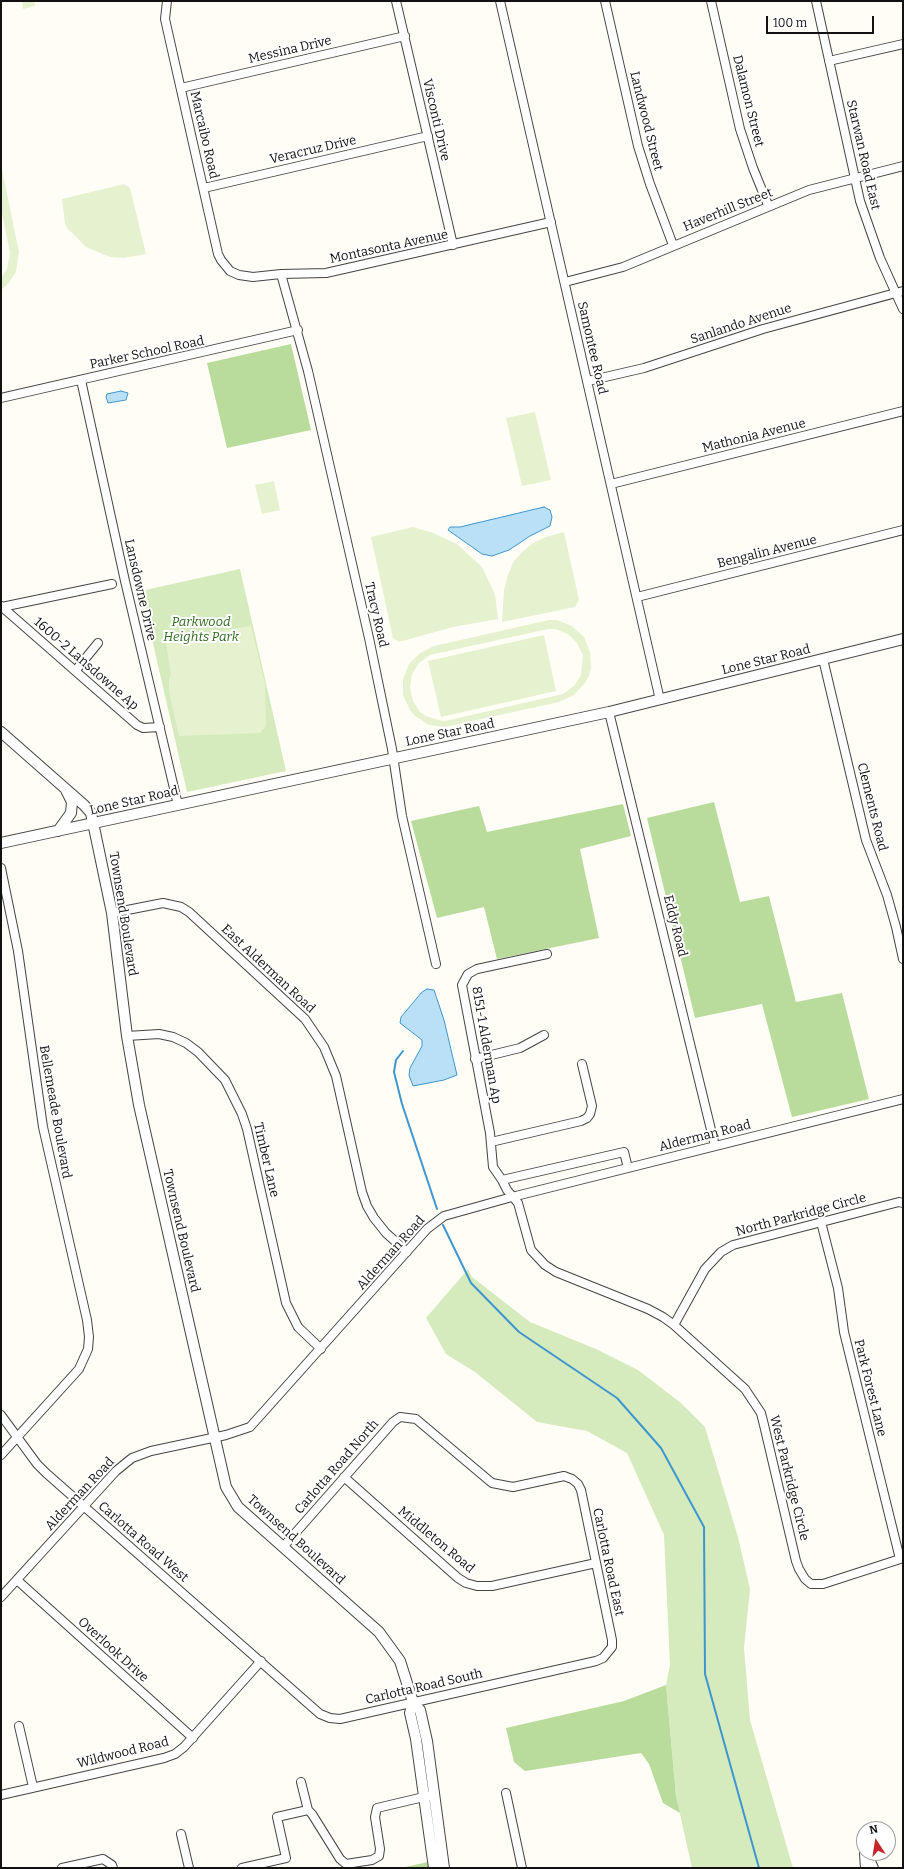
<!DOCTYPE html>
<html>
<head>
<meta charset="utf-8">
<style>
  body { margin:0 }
  #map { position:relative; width:904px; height:1869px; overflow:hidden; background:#fffdf5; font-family:Bitter,serif }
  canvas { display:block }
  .frame { position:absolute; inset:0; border:2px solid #111; pointer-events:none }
  .north { position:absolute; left:856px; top:1821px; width:40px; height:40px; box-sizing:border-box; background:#fff; border:1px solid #a0a0a0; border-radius:50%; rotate:348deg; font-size:11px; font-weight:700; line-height:16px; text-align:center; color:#111 }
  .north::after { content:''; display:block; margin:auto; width:14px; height:18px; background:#c4262e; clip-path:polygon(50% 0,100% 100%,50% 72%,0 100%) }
  .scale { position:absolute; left:766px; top:16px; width:108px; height:18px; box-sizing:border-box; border:2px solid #111; border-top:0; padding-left:5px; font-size:12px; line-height:14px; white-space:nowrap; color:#111; -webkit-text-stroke:3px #fff; paint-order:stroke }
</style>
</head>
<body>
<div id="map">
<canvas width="904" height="1869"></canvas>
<div class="frame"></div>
<div class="north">N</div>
<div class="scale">100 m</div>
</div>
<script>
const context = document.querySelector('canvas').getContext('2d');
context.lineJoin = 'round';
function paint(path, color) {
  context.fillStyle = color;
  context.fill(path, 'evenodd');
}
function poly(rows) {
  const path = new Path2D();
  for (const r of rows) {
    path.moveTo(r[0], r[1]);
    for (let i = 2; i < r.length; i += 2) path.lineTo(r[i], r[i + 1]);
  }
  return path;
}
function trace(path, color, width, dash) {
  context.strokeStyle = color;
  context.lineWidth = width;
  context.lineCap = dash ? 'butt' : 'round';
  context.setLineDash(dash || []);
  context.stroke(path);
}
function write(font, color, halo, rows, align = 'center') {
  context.font = font + ' Bitter,serif';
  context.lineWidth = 4;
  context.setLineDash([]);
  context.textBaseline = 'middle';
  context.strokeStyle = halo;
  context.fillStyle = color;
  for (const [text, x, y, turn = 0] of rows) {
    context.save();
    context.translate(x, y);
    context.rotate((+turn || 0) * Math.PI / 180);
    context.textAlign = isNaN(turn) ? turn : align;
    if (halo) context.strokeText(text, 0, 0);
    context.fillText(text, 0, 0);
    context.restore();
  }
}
const green = poly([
  [240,569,286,771,187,792,141,591],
  [468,1269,472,1277,530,1322,596,1349,638,1370,681,1403,705,1427,738,1537,750,1589,744,1648,750,1720,793,1868,692,1868,676,1796,666,1685,670,1665,664,1535,627,1453,587,1431,537,1422,475,1372,446,1354,426,1318]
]);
const forest = poly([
  [291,344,311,430,227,448,207,363],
  [714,802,740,902,769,896,796,1002,842,993,869,1099,792,1117,762,1004,695,1018,647,818],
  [623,804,631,836,580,849,599,938,497,959,484,907,437,918,411,821,479,806,487,832],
  [666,1685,676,1796,680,1813,663,1803,649,1764,641,1753,525,1771,514,1762,506,1728,624,1701],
  [428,1862,429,1868,401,1868]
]);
const pitch = poly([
  [22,1,34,1,35,6,23,9],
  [1,165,19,252,16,272,8,284,1,290,1,278,7,269,10,253,1,208],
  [124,184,130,188,146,254,124,258,110,257,86,247,68,229,65,224,62,199],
  [535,412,551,480,522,486,506,418],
  [274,481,280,510,262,514,255,485],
  [413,527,433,533,457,544,482,567,495,594,498,619,453,627,399,642,393,638,371,537],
  [564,532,579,600,575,607,502,622,504,590,508,575,514,561,521,553,533,543,546,537],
  [549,620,557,620,572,626,584,637,590,652,591,668,589,676,585,683,574,695,559,702,445,727,429,725,415,716,410,710,403,695,403,679,409,664,420,653,434,646],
  [548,629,555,629,568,634,577,643,583,655,581,675,574,686,563,694,445,721,438,720,426,716,420,712,413,701,410,688,412,674,419,663,430,655],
  [251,626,265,684,266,726,260,733,179,736,169,692,169,679,171,675,166,643,206,636,207,639,221,631],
  [544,635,556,691,441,717,428,661]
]);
const water = poly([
  [121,391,128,393,126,400,108,403,106,397,107,394,121,391],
  [544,507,550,510,552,517,550,526,530,536,509,550,492,556,482,554,448,530,450,527,460,527,544,507],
  [427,989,434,990,444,1020,457,1075,444,1080,413,1086,409,1075,410,1068,422,1046,422,1040,400,1023,401,1017,422,992,427,989]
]);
const stream = poly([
  [403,1051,396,1060,394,1072,402,1104,437,1209],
  [443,1225,471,1283,519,1332,617,1398,661,1448,704,1527,705,1674,759,1868]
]);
const minor = poly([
  [167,1,165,19,218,254,221,260,230,271,239,275,253,277,281,274,326,273,551,222],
  [396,1,453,245],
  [500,1,660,700],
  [605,1,638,146,650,184,673,245],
  [711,1,740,129,753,168,768,205],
  [816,1,860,201,880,258,903,309],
  [829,61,903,44],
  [181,88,405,36],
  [204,188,428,136],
  [281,274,308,371,369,638,392,749,402,816,436,964],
  [565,282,623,267,809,190,903,166],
  [81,380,125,581,178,805],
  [588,381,644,368,763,329,903,291],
  [1,398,298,330],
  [611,484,903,411],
  [637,597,903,530],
  [1,606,137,725,143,728,160,727],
  [2,607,112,584],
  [823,659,866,840,887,895,896,927,903,959],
  [76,670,98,643],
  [609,712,715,1146],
  [1,868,18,951,43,1127,87,1320,89,1337,88,1349,79,1369,1,1455],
  [112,913,163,903,181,907,189,912,305,1019,324,1047,336,1076,362,1192,367,1206,374,1218,386,1233,407,1252],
  [547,954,477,969,468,974,462,985,490,1133,493,1167,502,1180,507,1190,518,1203,531,1250,545,1265,556,1272,648,1309,663,1317,674,1325,745,1389,761,1413,764,1425,796,1561,799,1569,805,1579,811,1584,823,1584,903,1558],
  [127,1036,159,1034,173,1037,186,1043,198,1052,225,1080,242,1114,247,1129,286,1303,298,1327,321,1349],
  [475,1059,520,1048,544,1035],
  [491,1142,581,1121,587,1118,590,1114,592,1106,582,1064],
  [502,1180,624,1152,628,1168],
  [821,1222,838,1288,844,1332,900,1559],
  [674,1325,705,1269,721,1252,733,1245,899,1202,903,1203],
  [1,1415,37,1464,46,1473,320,1714,330,1718,340,1719,596,1661,603,1658,612,1647,612,1640,581,1490,578,1484,572,1479,564,1476,513,1487,492,1483,416,1419,400,1417,393,1422,283,1547],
  [344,1477,458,1578,466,1583,477,1586,492,1586,596,1563],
  [17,1580,193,1738],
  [1,1597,116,1471,132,1458,151,1451,226,1435,250,1427,427,1229,444,1216,512,1197,903,1099],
  [19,1726,33,1787],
  [301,1782,308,1810],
  [506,1793,522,1868],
  [1,1795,164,1758,175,1754,184,1747,261,1661],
  [181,1834,189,1868],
  [864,1854,865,1868],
  [865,1856,871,1861,874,1868],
  [62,1868,103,1859,112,1865,113,1868],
  [242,1868,286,1858,277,1817,308,1810,312,1814,340,1859,346,1864,372,1860,379,1856,380,1849,375,1817,377,1808,428,1796]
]);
const tertiary = poly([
  [1,732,84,805,91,813,112,913,127,1036,139,1105,226,1487,238,1507,379,1632,400,1661,413,1702,420,1710,427,1741,444,1868],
  [58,831,71,813,72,802,66,790],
  [1,843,609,712,903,639],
  [413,1702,410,1713,416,1739,434,1868]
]);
const streetNames = [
  ["Messina Drive",290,50,-13],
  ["Dalamon Street",748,101,76],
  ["Visconti Drive",436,120,77],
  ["Landwood Street",646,121,76],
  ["Marcaibo Road",204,135,77],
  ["Veracruz Drive",313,150,-13],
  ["Starwan Road East",863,155,77],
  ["Haverhill Street",728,210,-22],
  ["Montasonta Avenue",389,247,-12],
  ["Sanlando Avenue",741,324,-18],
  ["Samontee Road",592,348,77],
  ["Parker School Road",147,353,-12],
  ["Mathonia Avenue",754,436,-14],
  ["Bengalin Avenue",767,552,-14],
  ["Lansdowne Drive",140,590,77],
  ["Tracy Road",376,615,77],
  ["Lone Star Road",766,660,-14],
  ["1600-2 Lansdowne Ap",86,664,41],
  ["Lone Star Road",450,733,-12],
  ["Lone Star Road",134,801,-13],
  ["Clements Road",872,807,76],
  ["Townsend Boulevard",123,914,81],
  ["Eddy Road",675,926,76],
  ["East Alderman Road",268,969,43],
  ["8151-1 Alderman Ap",486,1045,80],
  ["Bellemeade Boulevard",55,1112,80],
  ["Alderman Road",705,1136,-14],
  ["Timber Lane",266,1160,77],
  ["North Parkridge Circle",801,1215,-15],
  ["Townsend Boulevard",181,1231,77],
  ["Alderman Road",391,1253,-48],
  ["Park Forest Lane",870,1388,76],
  ["Carlotta Road North",337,1467,-49],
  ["West Parkridge Circle",789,1478,76],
  ["Alderman Road",80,1494,-47],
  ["Townsend Boulevard",296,1540,42],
  ["Middleton Road",436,1540,40],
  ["Carlotta Road West",143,1542,41],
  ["Carlotta Road East",608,1562,78],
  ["Overlook Drive",113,1650,42],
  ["Carlotta Road South",424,1687,-13],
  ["Wildwood Road",123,1753,-14]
];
const parkNames = [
  ["Parkwood",201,622],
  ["Heights Park",201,637]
];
paint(green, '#d5ebbd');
paint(forest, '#b9dc9c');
paint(pitch, '#e6f2cf');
paint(water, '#b9e0f7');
trace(water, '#3f96cf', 1);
trace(stream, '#3f96cf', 2);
trace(minor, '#444', 10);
trace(tertiary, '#444', 12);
trace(minor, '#fff', 8);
trace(tertiary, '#fff', 10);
write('13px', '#111', '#fff', streetNames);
write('italic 13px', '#2f6b1f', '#fff', parkNames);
</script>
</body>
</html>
